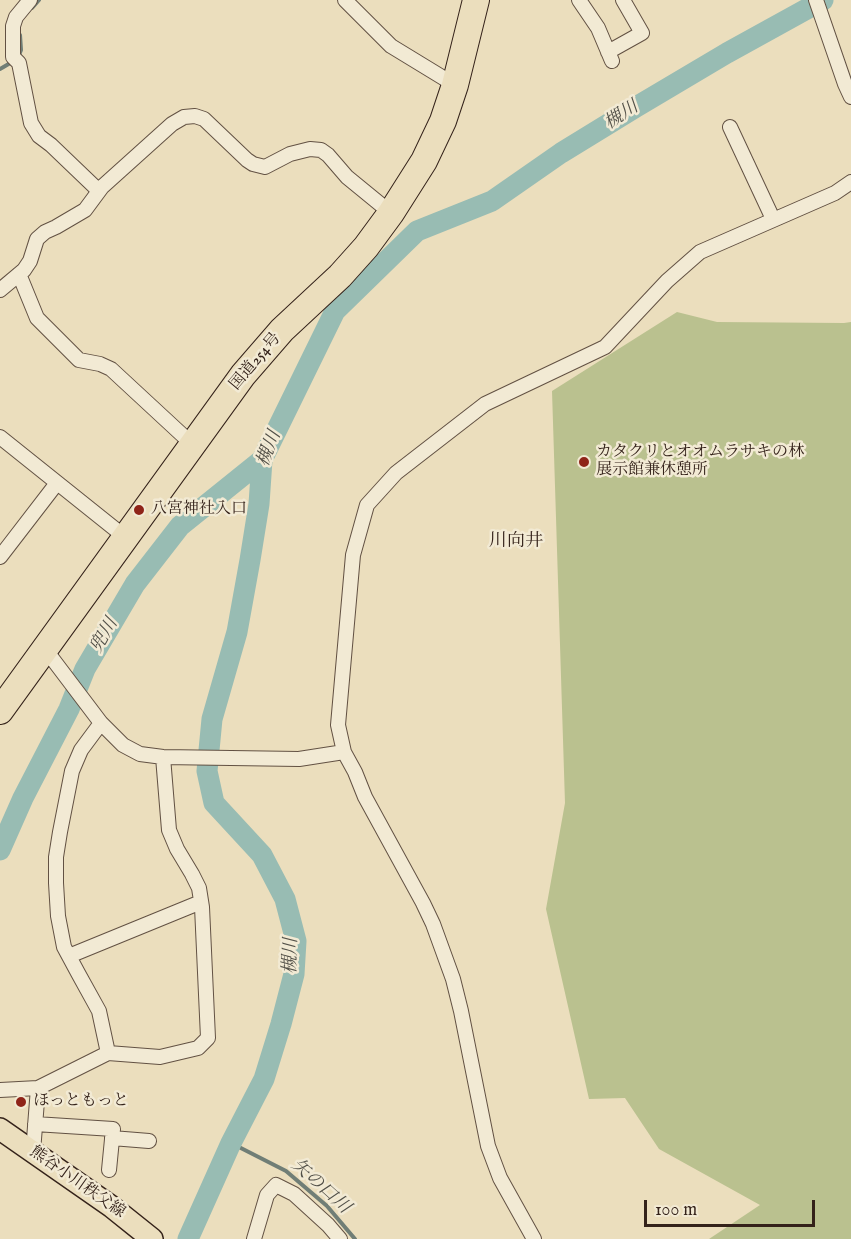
<!DOCTYPE html>
<html>
<head>
<meta charset="utf-8">
<style>
  body { margin:0 }
  #map { position:relative; width:851px; height:1239px; overflow:hidden; background:#ebdebd; font-family:"IM FELL English",serif }
  canvas { display:block }
  .scale { position:absolute; left:644px; top:1200px; width:171px; height:27px; box-sizing:border-box; border:3px solid #34221a; border-top:0; padding-left:8px; font-size:18px; line-height:21px; white-space:nowrap; color:#34221a; -webkit-text-stroke:4px #f2ead4; paint-order:stroke }
</style>
</head>
<body>
<div id="map">
<canvas width="851" height="1239"></canvas>
<div class="scale">100 m</div>
</div>
<script>
const context = document.querySelector('canvas').getContext('2d');
context.lineJoin = 'round';
function paint(path, color) {
  context.fillStyle = color;
  context.fill(path, 'evenodd');
}
function poly(rows) {
  const path = new Path2D();
  for (const r of rows) {
    path.moveTo(r[0], r[1]);
    for (let i = 2; i < r.length; i += 2) path.lineTo(r[i], r[i + 1]);
  }
  return path;
}
function trace(path, color, width, dash) {
  context.strokeStyle = color;
  context.lineWidth = width;
  context.lineCap = dash ? 'butt' : 'round';
  context.setLineDash(dash || []);
  context.stroke(path);
}
function write(font, color, halo, rows, align = 'center') {
  context.font = font + ' "IM FELL English","Noto Serif JP",serif';
  context.lineWidth = 5;
  context.setLineDash([]);
  context.textBaseline = 'middle';
  context.strokeStyle = halo;
  context.fillStyle = color;
  for (const [text, x, y, turn = 0] of rows) {
    context.save();
    context.translate(x, y);
    context.rotate((+turn || 0) * Math.PI / 180);
    context.textAlign = isNaN(turn) ? turn : align;
    if (halo) context.strokeText(text, 0, 0);
    context.fillText(text, 0, 0);
    context.restore();
  }
}
const green = poly([
  [677,312,717,322,844,323,851,322,851,1239,709,1239,760,1205,659,1149,625,1098,589,1099,546,909,565,803,552,391]
]);
const stream = poly([
  [32,8,39,0],
  [19,55,21,50,20,35],
  [0,69,12,62],
  [231,1143,286,1171,327,1206,355,1239]
]);
const river = poly([
  [0,850,23,798,69,709,85,669,135,584,180,526,262,460],
  [188,1239,231,1143,264,1079,281,1024,294,974,296,941,285,899,262,855,214,803,207,771,212,719,237,632,250,560,259,504,262,460,335,311,417,231,492,201,561,153,636,107,727,53,823,0]
]);
const street = poly([
  [30,0,16,17,13,26,13,57,19,63,31,123,39,136,51,145,99,191],
  [345,0,391,46,455,85],
  [579,0,598,28,612,61],
  [816,0,845,84,851,97],
  [608,52,642,33,623,0],
  [730,127,773,219],
  [19,274,37,318,79,360,100,364,111,369,192,444],
  [0,290,24,270,30,261,37,239,45,232,56,227,85,210,102,187,172,124,184,117,195,116,204,119,247,160,253,164,265,167,290,154,310,149,321,150,328,155,347,177,391,213],
  [0,437,125,537],
  [0,557,57,483],
  [45,649,101,723,123,745,140,754,163,757,299,759,344,752],
  [101,723,81,750,72,771,60,832,56,857,56,883,58,916,64,947,78,973,99,1011,108,1053],
  [69,956,201,902],
  [0,1090,38,1088,108,1053,160,1057,198,1048,208,1038,202,907,199,888,192,874,177,849,169,830,163,757],
  [35,1124,113,1129,109,1170],
  [112,1138,149,1141],
  [33,1152,38,1088],
  [254,1239,267,1195,276,1185,294,1194,328,1225,340,1239],
  [534,1239,500,1178,488,1146,461,1011,453,979,433,924,423,903,365,797,355,772,344,752,338,725,353,555,367,505,396,473,485,404,605,347,667,281,700,252,835,193,851,182]
]);
const primary = poly([
  [0,1129,112,1207,152,1239]
]);
const highway = poly([
  [0,711,243,375,282,330,340,276,366,247,391,213,424,161,443,121,455,85,476,0]
]);
const markers = [
  [584,462,6,"#8f2418"],
  [139,510,6,"#8f2418"],
  [21,1102,6,"#8f2418"]
];
const streetNames = [
  ["国道254号",256,362,-50],
  ["熊谷小川秩父線",77,1183,35]
];
const poiNames = [
  ["カタクリとオオムラサキの林",596,453],
  ["展示館兼休憩所",596,471],
  ["八宮神社入口",151,510],
  ["ほっともっと",33,1102]
];
const waterNames = [
  ["槻川",622,116,-33],
  ["槻川",270,449,-69],
  ["兜川",105,636,-60],
  ["槻川",292,956,-89],
  ["矢の口川",320,1187,42]
];
const neighbourhoodNames = [
  ["川向井",516,542]
];
paint(green, '#bac18f');
trace(stream, '#707e76', 4);
trace(river, '#98bcb3', 21);
trace(street, '#625143', 16);
trace(primary, '#34221a', 24);
trace(highway, '#34221a', 28);
trace(street, '#f2ead4', 14);
trace(primary, '#ebdebd', 21);
trace(highway, '#ebdebd', 26);
for (const [x, y, r, color] of markers) {
  const dot = new Path2D();
  dot.arc(x, y, r, 0, 2 * Math.PI);
  context.fillStyle = color;
  context.fill(dot);
  trace(dot, '#f2ead4', 2);
}
write('16px', '#34221a', '#f2ead4', streetNames);
write('16px', '#34221a', '#f2ead4', poiNames, 'left');
write('italic 18px', '#525048', '#f2ead4', waterNames);
write('18px', '#34221a', '#f2ead4', neighbourhoodNames);
</script>
</body>
</html>
